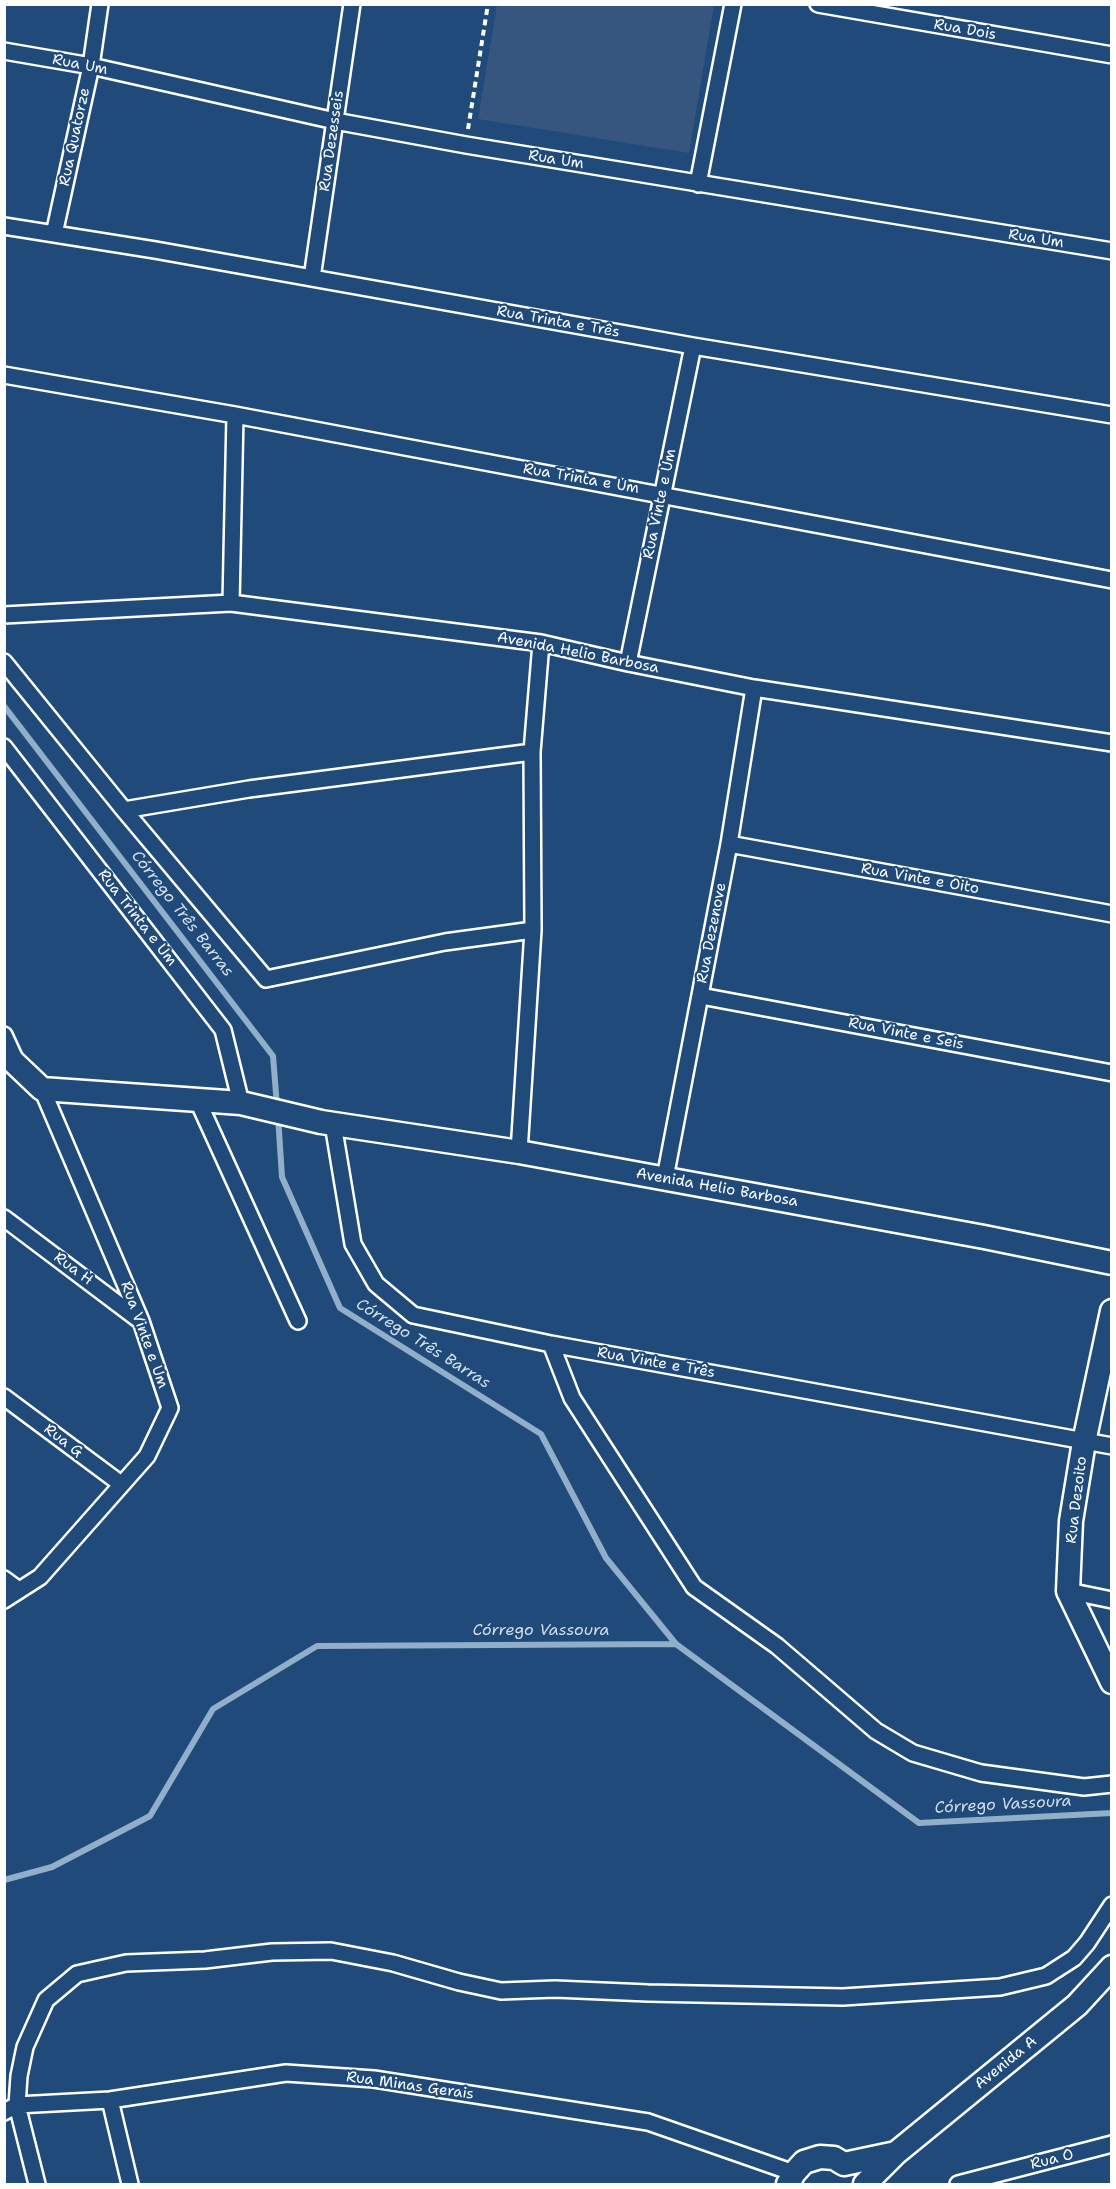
<!DOCTYPE html>
<html>
<head>
<meta charset="utf-8">
<style>
  body { margin:0 }
  #map { position:relative; width:1116px; height:2189px; overflow:hidden; background:#1f4a7a; font-family:"Shantell Sans",sans-serif }
  canvas { display:block }
  .frame { position:absolute; inset:0; border:6px solid #fff; pointer-events:none }
</style>
</head>
<body>
<div id="map">
<canvas width="1116" height="2189"></canvas>
<div class="frame"></div>
</div>
<script>
const context = document.querySelector('canvas').getContext('2d');
context.lineJoin = 'round';
function paint(path, color) {
  context.fillStyle = color;
  context.fill(path, 'evenodd');
}
function poly(rows) {
  const path = new Path2D();
  for (const r of rows) {
    path.moveTo(r[0], r[1]);
    for (let i = 2; i < r.length; i += 2) path.lineTo(r[i], r[i + 1]);
  }
  return path;
}
function trace(path, color, width, dash) {
  context.strokeStyle = color;
  context.lineWidth = width;
  context.lineCap = dash ? 'butt' : 'round';
  context.setLineDash(dash || []);
  context.stroke(path);
}
function write(font, color, halo, rows, align = 'center') {
  context.font = font + ' "Shantell Sans",sans-serif';
  context.lineWidth = 4.5;
  context.setLineDash([]);
  context.textBaseline = 'middle';
  context.strokeStyle = halo;
  context.fillStyle = color;
  for (const [text, x, y, turn = 0] of rows) {
    context.save();
    context.translate(x, y);
    context.rotate((+turn || 0) * Math.PI / 180);
    context.textAlign = isNaN(turn) ? turn : align;
    if (halo) context.strokeText(text, 0, 0);
    context.fillText(text, 0, 0);
    context.restore();
  }
}
const built = poly([
  [497,5,714,5,689,153,478,119]
]);
const stream = poly([
  [4,706,273,1056,277,1106],
  [278,1116,282,1177,340,1308,541,1434,606,1558,676,1644,919,1823,1112,1813],
  [4,1880,52,1867,150,1816,213,1709,317,1646,676,1644]
]);
const path = poly([
  [468,129,488,4]
]);
const street = poly([
  [818,4,1112,55],
  [4,51,91,66,335,121,466,145,1112,251],
  [698,184,733,4],
  [4,226,155,250,693,346,1112,415],
  [54,234,91,66,100,4],
  [312,278,352,4],
  [4,375,235,415,1112,580],
  [231,603,235,415],
  [4,615,231,603,541,643,628,663,754,688,1112,743],
  [4,662,124,810,266,979,445,942,533,930],
  [628,663,693,346],
  [4,747,223,1030,241,1103],
  [124,810,249,789,532,752],
  [729,844,1112,914],
  [701,996,1112,1073],
  [4,1035,15,1059],
  [197,1099,298,1321],
  [333,1124,353,1244,376,1284,413,1315,551,1344,1112,1446],
  [519,1152,533,930,532,752,541,643],
  [665,1178,729,844,754,688],
  [4,1218,138,1319],
  [551,1344,572,1398,694,1587,777,1646,876,1731,913,1753,981,1773,1084,1787,1112,1784],
  [4,1397,121,1484],
  [4,1579,19,1590],
  [1068,1591,1112,1600],
  [4,1600,40,1577,147,1456,170,1408,141,1321,42,1089],
  [110,2100,130,2184],
  [4,2112,17,2105,110,2100,286,2073,374,2079,648,2122,794,2173],
  [37,2184,17,2105,19,2076,25,2047,46,2000,77,1974,126,1963,205,1960,272,1952,331,1951,393,1963,459,1982,501,1991,555,1989,648,1993,843,1997,1000,1987,1046,1976,1074,1958,1087,1943,1112,1905],
  [958,2184,1112,2144]
]);
const secondary = poly([
  [4,1053,42,1089,241,1103,321,1122,519,1152,984,1237,1112,1263],
  [1112,1311,1084,1442,1071,1521,1068,1591,1112,1682],
  [788,2184,794,2173,804,2162,820,2157,834,2158,844,2164,896,2153],
  [865,2184,896,2153,1077,2005,1112,1967]
]);
const streetNames = [
  ["Rua Dois",965,30,10],
  ["Rua Um",80,65,11],
  ["Rua Quatorze",75,137,-78],
  ["Rua Dezesseis",332,141,-82],
  ["Rua Um",556,160,9],
  ["Rua Um",1036,239,9],
  ["Rua Trinta e Três",558,322,10],
  ["Rua Trinta e Um",581,479,10],
  ["Rua Vinte e Um",660,504,-78],
  ["Avenida Helio Barbosa",578,653,11],
  ["Rua Vinte e Oito",920,879,10],
  ["Rua Trinta e Um",137,918,52],
  ["Rua Dezenove",712,933,-79],
  ["Rua Vinte e Seis",906,1034,11],
  ["Avenida Helio Barbosa",717,1188,10],
  ["Rua H",73,1269,37],
  ["Rua Vinte e Um",144,1335,70],
  ["Rua Vinte e Três",656,1363,10],
  ["Rua G",63,1441,37],
  ["Rua Dezoito",1077,1500,-83],
  ["Avenida A",1006,2063,-39],
  ["Rua Minas Gerais",410,2086,8],
  ["Rua O",1052,2160,-14]
];
const waterNames = [
  ["Córrego Três Barras",182,914,52],
  ["Córrego Três Barras",423,1344,32],
  ["Córrego Vassoura",541,1631],
  ["Córrego Vassoura",1003,1805,-3]
];
paint(built, '#365680');
trace(stream, '#92afca', 6);
trace(street, '#fff', 20);
trace(secondary, '#fff', 27);
trace(path, '#fff', 4, [6, 4.5]);
trace(street, '#1f4a7a', 15);
trace(secondary, '#1f4a7a', 22);
write('15px', '#fff', '#1f4a7a', streetNames);
write('italic 16px', '#d2dee9', '#1f4a7a', waterNames);
</script>
</body>
</html>
